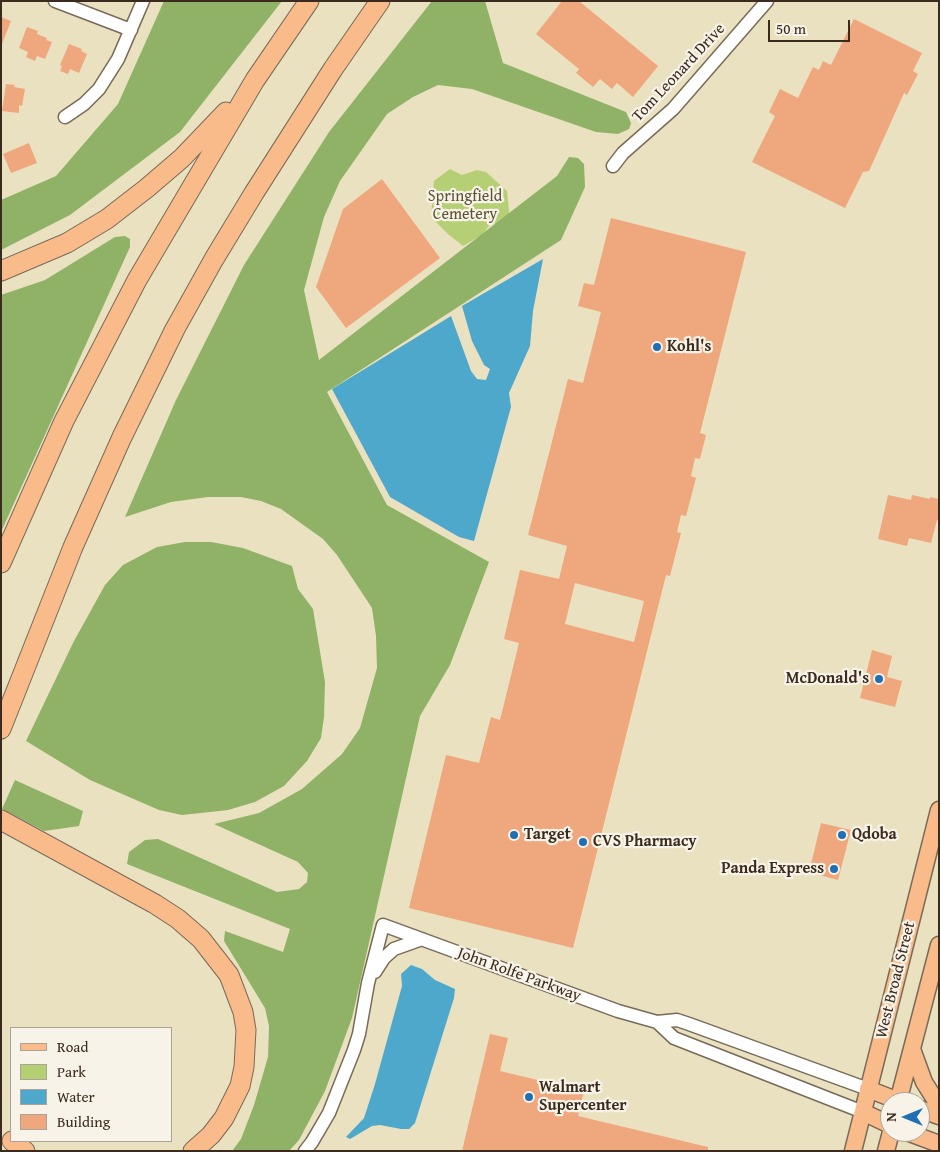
<!DOCTYPE html>
<html>
<head>
<meta charset="utf-8">
<style>
  body { margin:0 }
  #map { position:relative; width:940px; height:1152px; overflow:hidden; background:#eae1c1; font-family:"Gentium Book Plus",serif }
  canvas { display:block }
  .frame { position:absolute; inset:0; border:2px solid #3b2a1e; pointer-events:none }
  .legend { position:absolute; left:10px; top:1027px; width:162px; height:115px; box-sizing:border-box; background:#f7f3e8; border:1px solid #aca397; margin:0; padding:6px 9px; list-style:none; font-size:15px; color:#3b2a1e }
  .legend li { display:flex; align-items:center; gap:10px; height:25px }
  .legend b { width:25px; border:1px solid #aca397 }
  .north { position:absolute; left:880px; top:1092px; width:50px; height:50px; box-sizing:border-box; background:#f7f3e8; border:1px solid #aca397; border-radius:50%; rotate:270deg; font-size:14px; font-weight:700; line-height:20px; text-align:center; color:#3b2a1e }
  .north::after { content:''; display:block; margin:auto; width:18px; height:22px; background:#1f6fb2; clip-path:polygon(50% 0,100% 100%,50% 72%,0 100%) }
  .scale { position:absolute; left:768px; top:20px; width:82px; height:22px; box-sizing:border-box; border:2px solid #3b2a1e; border-top:0; padding-left:6px; font-size:15px; line-height:18px; white-space:nowrap; color:#3b2a1e; -webkit-text-stroke:4px #f7f3e8; paint-order:stroke }
</style>
</head>
<body>
<div id="map">
<canvas width="940" height="1152"></canvas>
<div class="frame"></div>
<ul class="legend">
<li><b style="height:6px;background:#fabb8b"></b>Road</li>
<li><b style="height:14px;background:#b5cf74"></b>Park</li>
<li><b style="height:14px;background:#4ea8cc"></b>Water</li>
<li><b style="height:14px;background:#efa77d"></b>Building</li>
</ul>
<div class="north">N</div>
<div class="scale">50 m</div>
</div>
<script>
const context = document.querySelector('canvas').getContext('2d');
context.lineJoin = 'round';
function paint(path, color) {
  context.fillStyle = color;
  context.fill(path, 'evenodd');
}
function poly(rows) {
  const path = new Path2D();
  for (const r of rows) {
    path.moveTo(r[0], r[1]);
    for (let i = 2; i < r.length; i += 2) path.lineTo(r[i], r[i + 1]);
  }
  return path;
}
function trace(path, color, width, dash) {
  context.strokeStyle = color;
  context.lineWidth = width;
  context.lineCap = dash ? 'butt' : 'round';
  context.setLineDash(dash || []);
  context.stroke(path);
}
function write(font, color, halo, rows, align = 'center') {
  context.font = font + ' "Gentium Book Plus",serif';
  context.lineWidth = 4.5;
  context.setLineDash([]);
  context.textBaseline = 'middle';
  context.strokeStyle = halo;
  context.fillStyle = color;
  for (const [text, x, y, turn = 0] of rows) {
    context.save();
    context.translate(x, y);
    context.rotate((+turn || 0) * Math.PI / 180);
    context.textAlign = isNaN(turn) ? turn : align;
    if (halo) context.strokeText(text, 0, 0);
    context.fillText(text, 0, 0);
    context.restore();
  }
}
const green = poly([
  [450,169,462,175,477,170,486,172,507,191,510,221,504,225,491,223,483,234,463,246,448,234,431,217,434,181]
]);
const forest = poly([
  [164,1,282,1,180,132,70,215,1,250,1,200,56,176,118,104],
  [432,1,485,1,503,63,626,112,631,123,629,129,618,134,596,132,472,89,438,85,413,97,387,114,340,181,324,217,304,290,319,360,557,176,569,157,578,158,584,164,585,187,561,240,327,392,387,505,489,562,450,665,420,716,352,1018,325,1091,299,1140,289,1151,232,1151,241,1139,254,1105,268,1057,269,1026,265,1008,224,941,225,931,283,952,290,929,127,864,129,852,145,840,158,839,277,892,299,889,307,882,308,873,298,862,214,824,259,813,302,789,342,754,360,728,377,668,376,636,372,608,337,555,323,539,281,509,261,501,241,497,208,497,171,502,125,517,176,400,244,265,329,132],
  [125,236,130,239,130,247,1,532,1,295,45,280,115,237],
  [185,542,211,542,243,548,292,566,298,589,313,609,325,682,324,717,321,738,307,761,284,786,255,802,228,810,182,815,159,810,90,780,26,741,74,641,105,585,123,565,157,547],
  [15,780,83,811,79,826,44,831,2,809]
]);
const water = poly([
  [543,259,533,311,530,346,509,393,511,407,474,541,459,537,390,497,332,389,451,316,471,371,477,379,486,380,490,369,484,365,472,341,462,306],
  [411,965,422,969,435,980,455,989,454,998,415,1123,409,1129,401,1129,380,1125,372,1126,350,1139,346,1137,364,1118,375,1084,402,986,401,974]
]);
const building = poly([
  [562,1,579,1,658,66,633,97,617,83,612,89,600,79,593,87,576,73,579,69,536,34],
  [1,17,11,21,2,44,1,44],
  [854,19,922,53,913,71,918,74,907,95,904,93,869,171,863,172,845,208,752,162,775,116,769,112,780,89,798,98,813,67,819,70,823,61,831,65],
  [27,27,38,31,37,34,47,38,46,40,52,42,45,59,37,56,35,61,26,57,28,52,19,48],
  [69,44,82,49,81,51,87,54,79,73,70,69,68,74,60,71,62,66,60,65],
  [6,84,15,85,14,87,25,89,22,106,19,105,19,113,2,111],
  [29,143,37,163,11,173,3,154],
  [382,179,440,258,346,328,316,287,343,209],
  [611,218,746,252,700,433,706,435,700,459,695,458,691,476,696,478,686,516,681,515,677,532,681,533,670,576,666,575,573,948,409,908,446,755,479,763,491,717,500,720,519,643,504,639,520,570,559,579,567,546,528,535,568,379,583,383,601,312,578,306,584,283,594,285],
  [575,583,644,601,634,642,565,624],
  [888,495,911,500,912,495,930,499,930,497,939,499,939,521,937,520,931,543,909,538,907,546,878,539],
  [872,650,892,656,887,677,902,681,895,707,860,698],
  [821,823,851,830,838,880,812,873,813,869,810,868],
  [490,1034,508,1038,500,1071,584,1091,578,1116,708,1147,708,1151,462,1151]
]);
const minor = poly([
  [55,1,131,30],
  [65,117,84,104,99,89,118,59,143,1],
  [613,166,623,153,673,109,767,1],
  [375,972,384,958,394,949,422,939],
  [657,1022,674,1038,863,1112],
  [305,1151,312,1142,329,1113,354,1050,359,1034,368,983,383,925,618,1011,657,1022,677,1020,689,1024,868,1089]
]);
const major = poly([
  [912,1049,924,1082,939,1106],
  [868,1089,901,1102],
  [898,1102,939,945],
  [920,1109,939,1116],
  [863,1112,890,1125],
  [907,1132,939,1144],
  [853,1151,939,810],
  [886,1151,891,1132]
]);
const highway = poly([
  [1,271,67,243,107,219,147,188,182,158,226,112],
  [1,563,64,421,137,280,255,80,309,1],
  [1,729,73,547,122,437,175,329,214,259,254,193,333,69,380,1],
  [1,820,155,904,178,919,201,939,229,975,243,1012,246,1030,244,1067,240,1086,224,1118,211,1135,193,1151],
  [12,1141,25,1151]
]);
const markers = [
  [657,347,5,"#1f6fb2"],
  [879,679,5,"#1f6fb2"],
  [514,835,5,"#1f6fb2"],
  [842,835,5,"#1f6fb2"],
  [583,842,5,"#1f6fb2"],
  [834,869,5,"#1f6fb2"],
  [529,1097,5,"#1f6fb2"]
];
const streetNames = [
  ["Tom Leonard Drive",679,73,-47],
  ["John Rolfe Parkway",519,975,20],
  ["West Broad Street",896,980,-76]
];
const parkNames = [
  ["Springfield",465,197],
  ["Cemetery",465,215]
];
const poiNames = [
  ["Kohl's",667,347],
  ["McDonald's",869,679,"right"],
  ["Target",524,835],
  ["Qdoba",852,835],
  ["CVS Pharmacy",593,842],
  ["Panda Express",824,869,"right"],
  ["Walmart",539,1088],
  ["Supercenter",539,1106]
];
paint(green, '#b5cf74');
paint(forest, '#90b266');
paint(water, '#4ea8cc');
paint(building, '#efa77d');
trace(minor, '#786a57', 15);
trace(major, '#786a57', 19);
trace(highway, '#786a57', 21);
trace(minor, '#fff', 12);
trace(major, '#fabb8b', 16);
trace(highway, '#fabb8b', 19);
for (const [x, y, r, color] of markers) {
  const dot = new Path2D();
  dot.arc(x, y, r, 0, 2 * Math.PI);
  context.fillStyle = color;
  context.fill(dot);
  trace(dot, '#f7f3e8', 2);
}
write('16px', '#3b2a1e', '#f7f3e8', streetNames);
write('16px', '#5a5334', '#f7f3e8', parkNames);
write('bold 16px', '#3b2a1e', '#f7f3e8', poiNames, 'left');
</script>
</body>
</html>
